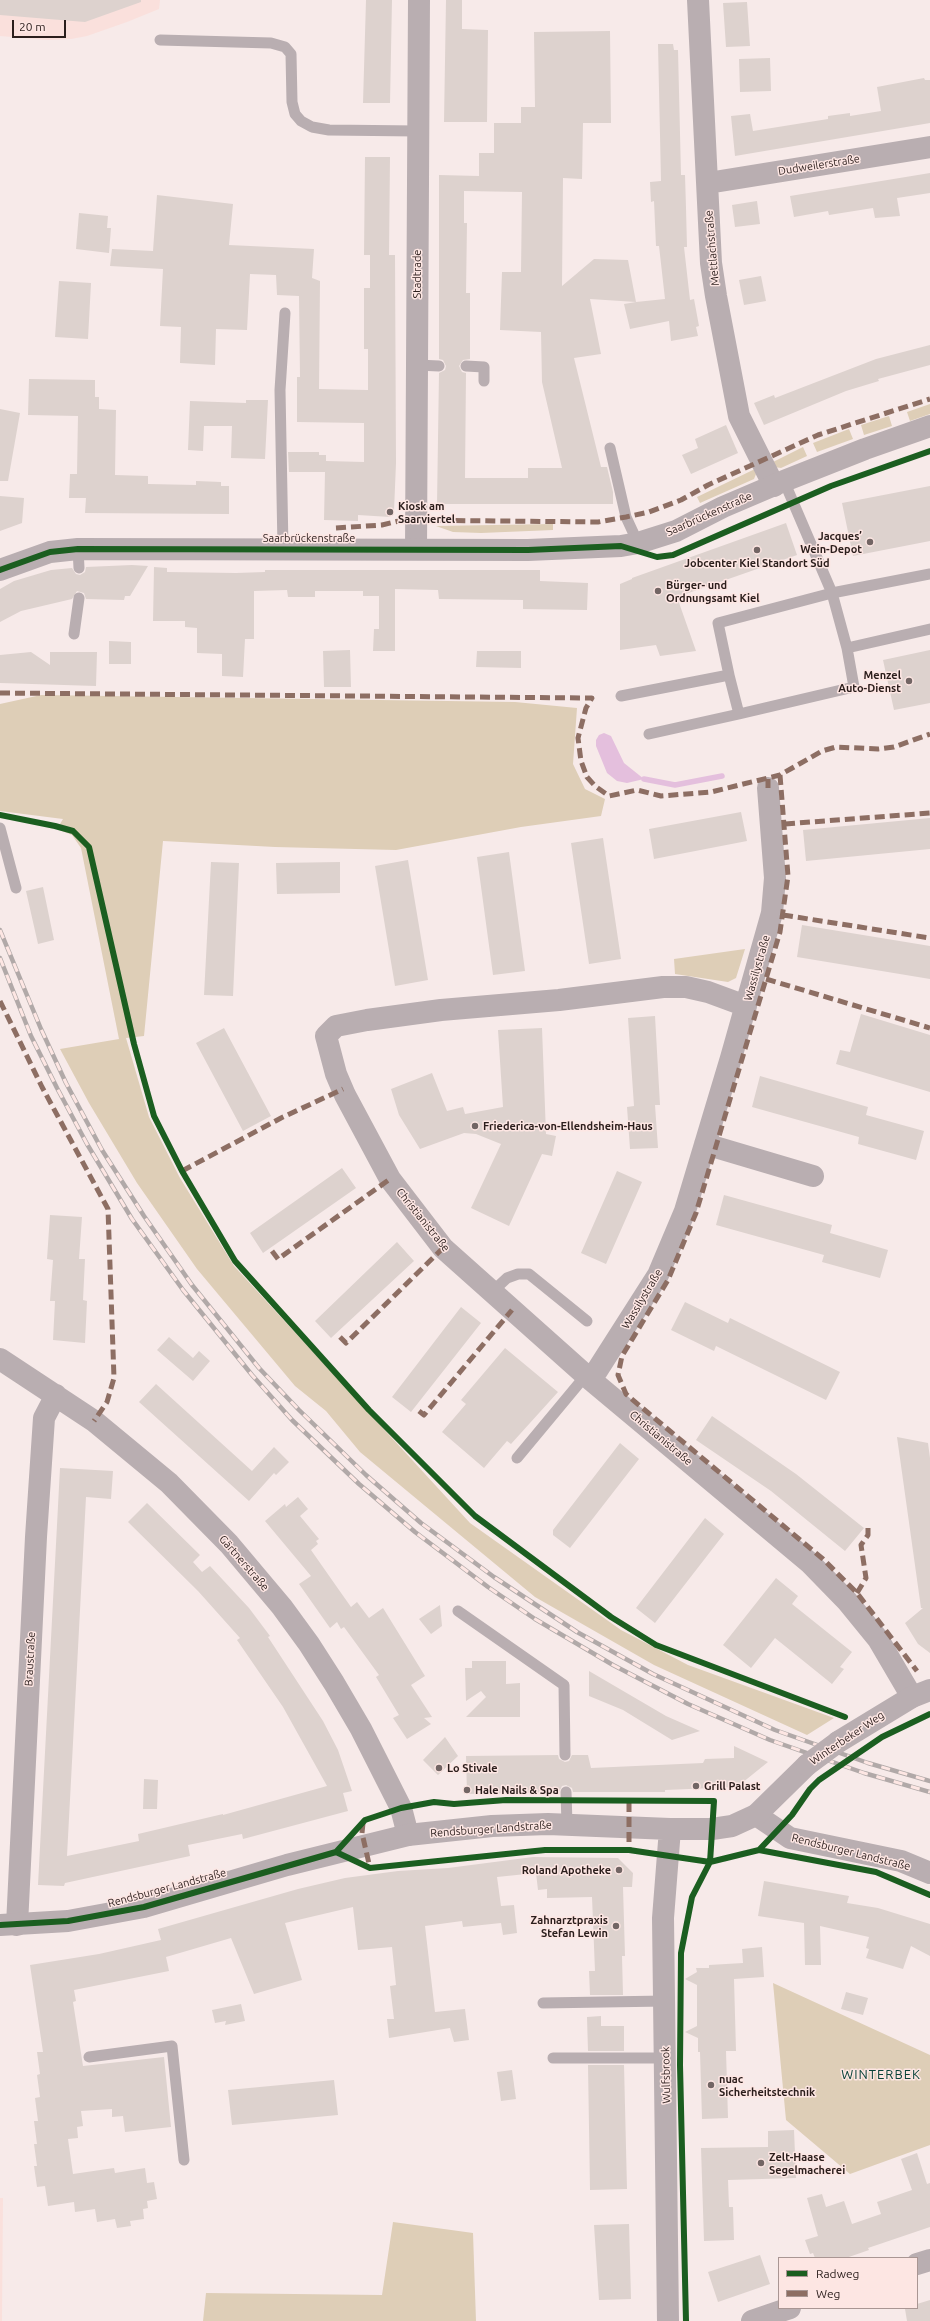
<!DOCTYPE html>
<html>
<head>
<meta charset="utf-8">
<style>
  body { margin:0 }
  #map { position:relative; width:930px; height:2321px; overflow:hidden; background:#f7eae9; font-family:Ubuntu,sans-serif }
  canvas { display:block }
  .legend { position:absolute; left:778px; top:2257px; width:140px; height:52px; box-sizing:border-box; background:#fde6e3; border:1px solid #a99693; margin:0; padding:5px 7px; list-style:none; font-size:12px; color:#2b1e1c }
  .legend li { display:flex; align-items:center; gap:8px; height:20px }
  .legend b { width:20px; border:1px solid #a99693 }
  .scale { position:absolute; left:12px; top:20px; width:54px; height:18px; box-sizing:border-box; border:2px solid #2b1e1c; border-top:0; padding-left:5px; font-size:12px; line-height:14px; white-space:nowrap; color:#2b1e1c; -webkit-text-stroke:3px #fde6e3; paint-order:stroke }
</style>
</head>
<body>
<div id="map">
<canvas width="930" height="2321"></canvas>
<ul class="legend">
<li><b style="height:5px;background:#1b5e20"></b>Radweg</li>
<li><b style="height:5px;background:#8d6e63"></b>Weg</li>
</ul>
<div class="scale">20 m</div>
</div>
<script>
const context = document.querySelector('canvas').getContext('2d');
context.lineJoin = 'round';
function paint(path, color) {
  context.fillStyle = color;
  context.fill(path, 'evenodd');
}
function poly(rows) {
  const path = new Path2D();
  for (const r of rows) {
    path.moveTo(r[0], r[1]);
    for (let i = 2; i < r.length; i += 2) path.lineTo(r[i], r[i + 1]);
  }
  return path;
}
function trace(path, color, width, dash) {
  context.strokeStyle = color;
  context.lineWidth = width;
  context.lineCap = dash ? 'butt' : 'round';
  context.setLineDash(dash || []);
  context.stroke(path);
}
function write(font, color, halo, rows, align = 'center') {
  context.font = font + ' Ubuntu,sans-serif';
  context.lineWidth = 3;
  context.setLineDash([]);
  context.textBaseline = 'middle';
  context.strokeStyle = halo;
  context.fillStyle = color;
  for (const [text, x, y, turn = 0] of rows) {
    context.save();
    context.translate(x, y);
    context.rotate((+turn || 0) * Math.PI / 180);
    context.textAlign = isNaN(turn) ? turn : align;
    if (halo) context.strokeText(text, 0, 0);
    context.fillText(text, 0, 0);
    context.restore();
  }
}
const built = poly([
  [0,0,160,0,159,9,127,22,87,36,71,39,48,40,0,36],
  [0,2198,3,2198,2,2321,0,2321]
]);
const green = poly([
  [930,404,930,414,910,421,907,412],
  [889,416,892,426,864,435,861,425],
  [849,429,853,439,817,452,813,443],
  [803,447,807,456,781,468,774,467,771,463],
  [755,469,756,474,754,479,700,503,697,497],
  [553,524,553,530,481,533,453,532,436,526],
  [41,695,515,702,577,708,573,764,585,789,605,799,601,816,521,827,396,850,275,847,163,841,144,1036,126,1038,149,1117,180,1178,234,1266,470,1523,621,1630,688,1665,834,1718,807,1735,654,1665,535,1597,360,1452,326,1411,295,1386,197,1269,137,1183,89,1103,60,1049,119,1039,81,848,72,835,57,829,63,819,0,811,0,704],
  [745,949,736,978,728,982,675,974,674,959],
  [773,1983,930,2055,930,2145,850,2174,786,2120],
  [393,2222,473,2233,476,2321,203,2321,206,2293,382,2295]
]);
const water = poly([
  [604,733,611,736,624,763,644,779,627,783,617,781,607,773,596,746,596,740,599,735]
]);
const stream = poly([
  [644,779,675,785,722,776]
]);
const building = poly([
  [0,0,141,0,141,2,85,22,0,15],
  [366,0,392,0,390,103,363,103],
  [446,0,462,0,462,29,488,30,487,122,444,122],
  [747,2,750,46,726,47,723,3],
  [610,31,611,123,583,123,582,179,563,178,562,286,594,259,628,260,636,302,665,299,659,246,656,246,654,201,651,202,650,182,661,181,658,44,673,44,674,50,678,50,681,175,685,175,686,208,687,247,684,247,690,300,694,299,699,326,696,327,698,336,671,341,669,321,630,329,624,304,636,302,590,299,601,354,574,358,601,467,607,467,613,492,613,504,437,504,439,373,445,370,446,366,443,360,439,359,439,175,479,176,479,153,494,153,494,123,521,123,521,107,535,107,534,32],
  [464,191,522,192,521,272,502,272,500,330,541,332,542,382,562,468,528,468,528,478,465,478,466,373,462,372,459,366,463,360,470,359,470,293,466,293,467,223,464,223],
  [770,58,771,91,740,92,739,59],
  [924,78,925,80,930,80,930,123,735,156,731,116,750,114,753,131,828,119,828,116,850,113,850,116,881,111,877,87],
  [365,157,390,157,389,255,395,255,396,463,394,511,390,517,358,515,358,521,324,520,325,472,289,472,288,452,319,452,319,455,326,455,326,461,364,462,364,423,297,422,297,377,300,377,299,296,277,295,276,275,250,274,247,330,216,329,215,365,180,363,181,327,160,326,163,269,110,266,112,249,153,251,157,195,233,204,229,245,314,249,312,278,320,281,319,389,368,390,368,349,364,349,364,288,370,288,370,255,364,255],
  [930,173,930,193,897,198,900,216,875,218,873,208,829,215,828,211,794,217,790,196],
  [757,201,760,224,735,227,732,205],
  [79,213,108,216,107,228,111,228,109,253,76,249],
  [761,276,766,301,744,305,739,280],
  [59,281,91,283,88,339,55,337],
  [930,345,930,365,878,379,879,381,846,391,764,425,754,403,774,395,775,398,876,359],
  [29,379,95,380,95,397,99,397,99,409,116,410,115,475,148,476,148,484,196,485,196,481,221,482,221,486,229,486,229,514,85,513,86,498,69,498,70,474,77,474,78,416,28,415],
  [246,400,268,400,265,459,231,458,232,426,204,426,203,451,188,450,190,401,246,403],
  [0,409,20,413,8,481,0,481],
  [726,425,738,453,691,474,682,455,698,448,695,439],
  [930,486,930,541,853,556,842,503],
  [0,496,24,498,22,523,0,531],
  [786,523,797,555,677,597,696,651,660,656,656,645,620,650,620,584,632,579,632,578],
  [132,565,148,566,130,596,125,596,124,600,86,599,84,593,77,591,72,599,21,611,0,622,0,589,14,581,51,570,72,568,76,574,80,575,85,572,86,567],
  [154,567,167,568,167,572,236,573,265,572,265,570,540,570,540,581,588,583,587,610,523,609,523,600,439,599,438,590,395,589,395,651,373,651,374,629,379,629,379,596,363,596,363,591,315,591,315,597,288,597,287,590,254,591,254,639,245,639,243,677,222,676,222,654,197,653,197,628,185,627,185,621,153,621],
  [109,641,131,642,131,664,109,664],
  [350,650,351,687,324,687,323,651],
  [930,650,930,703,894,710,883,660],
  [477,651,521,651,521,668,476,667],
  [31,652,50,665,50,652,97,652,96,686,0,683,0,655],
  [741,812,747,841,654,859,649,829],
  [930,818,930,849,806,861,803,830],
  [603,838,621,959,589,964,571,843],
  [509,852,525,971,493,975,477,857],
  [408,860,428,980,395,986,375,866],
  [211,862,239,863,233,996,204,995],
  [340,862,340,893,277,894,276,863],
  [43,887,54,940,38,944,26,891],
  [802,925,930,946,930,979,797,957],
  [861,1014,930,1035,930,1092,836,1064,840,1050,850,1052],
  [655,1016,660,1105,655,1105,658,1148,630,1149,627,1107,634,1106,628,1018],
  [224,1028,271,1116,243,1131,196,1043],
  [542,1028,546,1134,556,1136,552,1156,542,1154,509,1226,471,1208,501,1144,476,1134,464,1133,420,1149,399,1115,391,1089,432,1073,447,1111,463,1107,465,1114,503,1107,498,1030],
  [760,1076,868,1107,866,1115,924,1131,916,1160,858,1144,859,1137,752,1107],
  [342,1168,356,1188,263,1253,250,1233],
  [617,1171,642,1182,606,1264,581,1253],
  [724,1195,832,1225,830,1233,888,1250,880,1278,822,1262,824,1255,716,1225],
  [50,1215,82,1217,79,1259,85,1259,83,1300,87,1301,85,1343,53,1340,55,1301,50,1301,53,1260,47,1259],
  [397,1242,414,1261,331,1338,315,1321],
  [685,1302,728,1323,730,1318,840,1372,826,1400,716,1346,714,1351,671,1330],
  [461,1307,481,1323,411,1412,392,1397],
  [169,1337,193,1358,199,1351,210,1361,193,1381,157,1350],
  [505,1348,558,1392,511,1444,507,1441,484,1468,442,1432,466,1404,461,1400],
  [156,1384,252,1471,274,1447,289,1462,276,1475,274,1473,249,1501,139,1402],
  [712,1416,796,1474,864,1528,845,1551,771,1491,696,1440],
  [897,1437,928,1443,930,1458,930,1653,918,1644,905,1623,923,1608,921,1608],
  [620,1443,639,1459,570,1548,553,1535,553,1530],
  [60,1468,113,1471,111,1499,86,1497,67,1856,139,1841,138,1834,223,1814,223,1815,327,1786,283,1707,237,1640,240,1638,198,1591,128,1522,147,1503,200,1555,193,1562,202,1572,210,1566,249,1608,270,1636,268,1637,323,1721,338,1750,352,1791,343,1793,348,1811,243,1839,242,1834,188,1845,190,1856,65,1883,64,1886,38,1885],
  [298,1497,308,1509,300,1516,319,1539,316,1541,318,1544,311,1550,339,1590,351,1607,357,1602,369,1618,383,1608,425,1676,411,1685,432,1717,424,1718,431,1724,407,1739,393,1718,399,1715,376,1677,379,1675,344,1627,341,1629,337,1622,330,1628,299,1584,311,1576,265,1521,285,1504,286,1507],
  [705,1518,724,1534,655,1623,636,1608],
  [776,1578,798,1596,792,1604,852,1652,840,1667,844,1669,832,1684,775,1638,751,1668,723,1645],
  [440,1605,442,1626,431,1634,419,1619],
  [472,1661,506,1661,506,1684,520,1683,520,1717,466,1717,486,1697,481,1691,466,1701,465,1668,472,1668],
  [589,1671,666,1716,700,1731,672,1740,623,1710,589,1696],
  [445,1737,458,1756,438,1775,423,1760],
  [734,1746,768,1762,737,1787,665,1790,665,1792,573,1792,572,1788,566,1785,562,1786,559,1792,467,1794,466,1756,558,1755,559,1759,565,1762,569,1761,572,1755,588,1755,591,1768,703,1763,705,1759,734,1758],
  [144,1779,158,1780,157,1809,143,1809],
  [533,1857,618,1858,633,1873,632,1887,623,1887,625,1956,622,1956,623,1995,590,1995,589,1971,595,1971,592,1897,547,1898,547,1889,538,1890,536,1873,497,1877,501,1906,514,1905,517,1933,503,1935,501,1923,463,1927,462,1921,425,1926,435,2012,465,2009,469,2040,454,2042,450,2028,389,2038,387,2019,394,2019,390,1986,396,1985,392,1947,358,1950,353,1907,285,1923,302,1980,254,1994,231,1938,166,1957,169,1971,74,1990,76,2001,73,2002,83,2066,164,2057,171,2127,125,2132,123,2116,112,2117,112,2109,81,2111,83,2126,77,2127,78,2138,68,2139,73,2174,114,2168,115,2173,145,2168,147,2183,154,2182,157,2199,147,2201,148,2208,143,2209,144,2219,130,2221,131,2226,117,2228,115,2219,97,2222,95,2209,75,2212,74,2202,48,2206,45,2186,37,2187,34,2166,37,2166,34,2144,37,2144,34,2121,38,2121,35,2098,40,2097,37,2075,40,2074,37,2052,43,2052,30,1965,99,1954,161,1940,158,1929,298,1889,345,1878,398,1871,448,1868],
  [764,1881,849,1896,847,1903,878,1908,930,1924,930,1956,911,1946,903,1969,866,1958,869,1949,866,1948,869,1937,820,1926,821,1965,805,1965,804,1923,758,1916],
  [762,1947,764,1977,734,1979,736,2051,726,2051,728,2118,702,2119,700,2052,698,2052,698,2038,685,2032,697,2026,697,1985,685,1979,697,1972,696,1968,709,1968,709,1965,743,1963,742,1949],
  [846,1992,868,1998,863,2015,841,2009],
  [241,2004,245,2021,225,2025,226,2021,215,2023,212,2010],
  [601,2016,601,2026,624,2026,624,2051,588,2051,587,2017],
  [588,2065,624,2065,627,2189,590,2190],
  [512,2070,516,2099,501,2101,497,2072],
  [334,2080,338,2115,232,2125,228,2090],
  [794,2130,796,2178,728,2180,729,2207,733,2207,734,2240,704,2241,701,2148,768,2147,768,2131],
  [917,2153,927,2184,930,2183,930,2227,868,2248,869,2250,846,2258,815,2258,813,2253,810,2254,805,2240,818,2236,807,2198,822,2194,826,2207,844,2201,852,2224,881,2214,877,2202,912,2190,901,2159],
  [629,2224,631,2299,599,2300,594,2225],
  [760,2255,770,2284,718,2302,708,2272],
  [930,2300,930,2321,907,2321,905,2309,917,2308,917,2304]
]);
const service = poly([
  [160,40,271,43,285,47,291,54,292,102,295,114,301,121,312,127,329,130,417,131],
  [417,365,439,366],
  [466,366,484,367,484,381],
  [610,448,626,517,638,543],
  [283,548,280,390,285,313],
  [78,549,79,568],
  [74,634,79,598],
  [847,648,930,629],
  [621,696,729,675,718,623,832,593,930,574],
  [739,714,854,687,847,648,832,593,784,481],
  [649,734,739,714,729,675],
  [0,828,16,888],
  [492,1292,507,1278,518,1274,529,1274,587,1321],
  [517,1458,586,1375],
  [458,1611,564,1685,565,1755],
  [566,1792,567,1824],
  [543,2003,665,2001],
  [89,2057,172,2046,184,2160],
  [553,2058,666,2058]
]);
const minor = poly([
  [698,0,711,263,716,296,739,416,774,486],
  [708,183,930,147],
  [416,549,419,0],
  [746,1006,708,992,686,987,663,987,559,1000,441,1010,367,1020,336,1026,326,1036,336,1074,345,1095,390,1179,443,1248,591,1380,810,1563,847,1601,878,1639,912,1697],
  [705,1144,813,1176],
  [0,1359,94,1421,169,1483,229,1544,282,1607,309,1644,334,1683,361,1729,401,1808,408,1835],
  [591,1380,658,1275,685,1211,731,1058,772,913,775,878,768,788],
  [756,1815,790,1838,901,1861,930,1873],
  [17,1925,36,1537,44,1418,56,1395],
  [917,2264,930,2260],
  [752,2321,790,2308]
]);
const tertiary = poly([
  [0,570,50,552,78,549,528,550,621,546,638,543,676,531,723,507,784,481,865,449,930,426],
  [838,1742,912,1697,930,1690],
  [0,1925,68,1921,144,1907,287,1865,408,1835,492,1826,548,1824,670,1829,712,1829,732,1826,756,1815,807,1765],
  [668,2321,663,1918,670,1829]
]);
const rail = poly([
  [0,930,41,1029,66,1083,102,1150,144,1216,192,1285,259,1368,299,1410,366,1475,421,1523,494,1577,577,1632,653,1674,775,1730,868,1763,930,1781],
  [0,958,31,1036,57,1088,87,1144,132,1219,183,1290,252,1375,292,1420,359,1484,415,1532,488,1587,535,1619,613,1665,688,1704,770,1740,864,1773,930,1792]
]);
const tertiaryBridge = poly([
  [807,1765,838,1742]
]);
const quiet = poly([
  [336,528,382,525,403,520,598,522,626,517,649,512,681,500,708,485,818,435,930,399],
  [0,693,592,698,586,708,578,738,581,761,587,777,595,786,609,796,637,790,661,796,711,792,780,775,822,751,836,747,878,749,894,747,930,734],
  [780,775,788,876,780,932,696,1213,668,1280,622,1356,618,1375,626,1394,640,1406,823,1559,857,1593,917,1671],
  [768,779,768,788],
  [785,824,930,813],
  [783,915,930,938],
  [766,979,930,1028],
  [0,1001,42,1087,108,1209,114,1378,107,1402,94,1421],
  [182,1171,281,1118,343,1089],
  [272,1251,278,1259,390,1179],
  [340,1337,346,1343,443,1248],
  [419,1411,424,1415,512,1310],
  [857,1593,866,1578,861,1545,868,1535,868,1524],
  [629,1802,629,1850],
  [363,1823,362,1833,370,1868]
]);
const cycleway = poly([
  [0,570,50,552,78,549,528,550,621,546,657,557,673,555,831,486,930,451],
  [0,815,55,826,73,831,89,847,134,1044,154,1116,182,1171,235,1261,369,1410,475,1516,611,1617,656,1645,845,1717],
  [759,1850,792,1815,810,1789,819,1780,882,1737,930,1714],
  [336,1852,365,1820,401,1808,434,1802,454,1804,506,1800,714,1801,710,1862,692,1897,681,1953,680,2065,686,2321],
  [336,1852,370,1868,545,1850,629,1850,710,1862,759,1850,876,1872,930,1895],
  [0,1925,68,1921,144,1907,336,1852]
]);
const markers = [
  [390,512,4,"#726564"],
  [870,542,4,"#726564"],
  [757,550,4,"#726564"],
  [658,591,4,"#726564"],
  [909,681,4,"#726564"],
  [475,1126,4,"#726564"],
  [439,1768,4,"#726564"],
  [696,1786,4,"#726564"],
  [467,1790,4,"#726564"],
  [619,1870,4,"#726564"],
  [616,1926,4,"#726564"],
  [711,2085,4,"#726564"],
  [761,2163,4,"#726564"]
];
const streetNames = [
  ["Dudweilerstraße",819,165,-9],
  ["Mettlachstraße",712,248,-95],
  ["Stadtrade",417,274,-90],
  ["Saarbrückenstraße",709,514,-24],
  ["Saarbrückenstraße",309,538],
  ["Wassilystraße",757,968,-74],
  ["Christianistraße",423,1220,51],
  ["Wassilystraße",642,1299,-59],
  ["Christianistraße",661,1438,40],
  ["Gärtnerstraße",244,1563,49],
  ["Braustraße",30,1659,-87],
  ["Winterbeker Weg",847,1738,-34],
  ["Rendsburger Landstraße",491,1829,-4],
  ["Rendsburger Landstraße",851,1852,14],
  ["Rendsburger Landstraße",167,1888,-15],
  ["Wulfsbrook",666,2075,-91]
];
const poiNames = [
  ["Kiosk am",398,506],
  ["Saarviertel",398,519],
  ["Jacques’",862,536,"right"],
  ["Wein-Depot",862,549,"right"],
  ["Jobcenter Kiel Standort Süd",757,563,"center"],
  ["Bürger- und",666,585],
  ["Ordnungsamt Kiel",666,598],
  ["Menzel",901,675,"right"],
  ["Auto-Dienst",901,688,"right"],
  ["Friederica-von-Ellendsheim-Haus",483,1126],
  ["Lo Stivale",447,1768],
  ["Grill Palast",704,1786],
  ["Hale Nails & Spa",475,1790],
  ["Roland Apotheke",611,1870,"right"],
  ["Zahnarztpraxis",608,1920,"right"],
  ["Stefan Lewin",608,1933,"right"],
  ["nuac",719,2079],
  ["Sicherheitstechnik",719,2092],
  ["Zelt-Haase",769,2157],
  ["Segelmacherei",769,2170]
];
const quarterNames = [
  ["WINTERBEK",881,2075]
];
paint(built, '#fae0dc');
paint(green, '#deceb7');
paint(water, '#e4bfdd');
trace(stream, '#e4bfdd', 5.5);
paint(building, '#ddd2ce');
trace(service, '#b9aeb1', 11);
trace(minor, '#b9aeb1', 22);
trace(tertiary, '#b9aeb1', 22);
trace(rail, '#b1a9a8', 4.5);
trace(rail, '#fde6e3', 3, [9]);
trace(tertiaryBridge, '#b9aeb1', 22);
trace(quiet, '#8d6e63', 5, [10, 5]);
trace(cycleway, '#1b5e20', 6);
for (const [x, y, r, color] of markers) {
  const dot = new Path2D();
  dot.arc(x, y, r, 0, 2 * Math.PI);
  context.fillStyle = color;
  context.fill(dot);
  trace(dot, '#fde6e3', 1.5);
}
write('11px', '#2b1e1c', '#fde6e3', streetNames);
write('bold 11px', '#2b1e1c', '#fde6e3', poiNames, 'left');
context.letterSpacing = '1px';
write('13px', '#094338', '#fde6e3', quarterNames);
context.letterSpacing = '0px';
</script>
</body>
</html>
